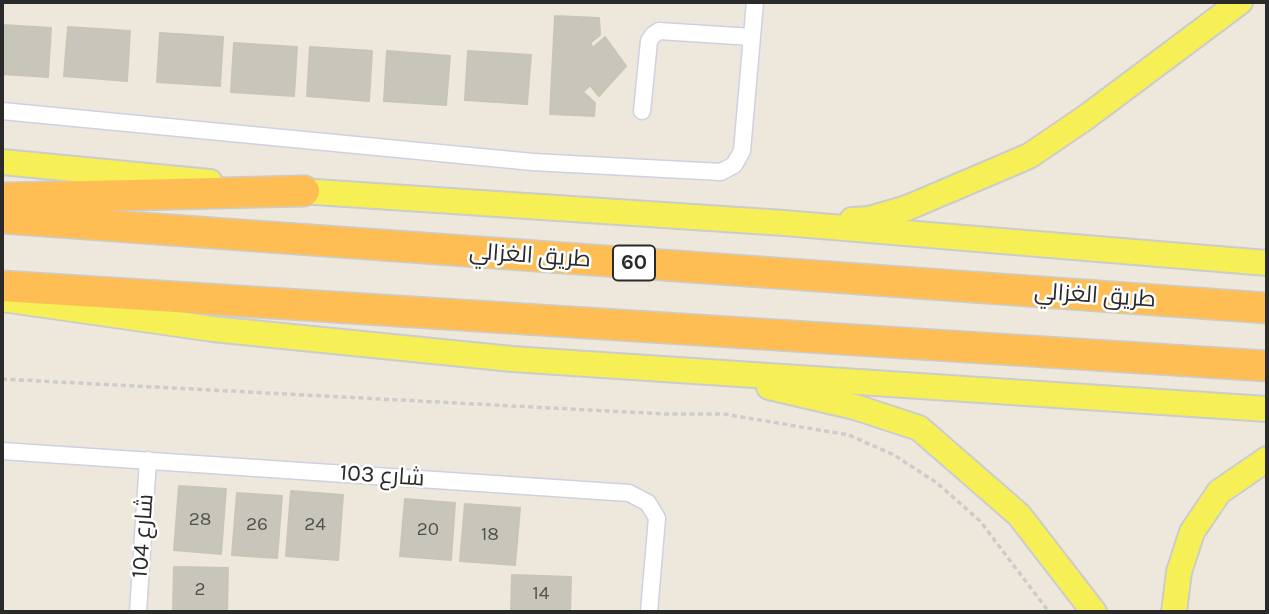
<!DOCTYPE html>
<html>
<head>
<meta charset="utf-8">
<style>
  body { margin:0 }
  #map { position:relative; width:1269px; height:614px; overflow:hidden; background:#ede8db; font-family:Karla,sans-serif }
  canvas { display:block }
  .frame { position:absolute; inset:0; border:4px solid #2a2a2a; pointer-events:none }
</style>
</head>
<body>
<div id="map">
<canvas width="1269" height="614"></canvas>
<div class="frame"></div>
</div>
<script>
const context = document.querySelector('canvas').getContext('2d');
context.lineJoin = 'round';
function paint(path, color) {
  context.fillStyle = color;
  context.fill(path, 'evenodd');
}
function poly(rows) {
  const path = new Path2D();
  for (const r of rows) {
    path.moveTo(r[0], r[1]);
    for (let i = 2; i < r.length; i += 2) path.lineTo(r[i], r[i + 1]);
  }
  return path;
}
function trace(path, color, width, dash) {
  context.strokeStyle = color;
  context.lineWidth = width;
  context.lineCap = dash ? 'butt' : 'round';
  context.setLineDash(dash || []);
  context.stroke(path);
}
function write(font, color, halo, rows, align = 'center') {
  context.font = font + ' Karla,Cairo,sans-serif';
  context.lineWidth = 5;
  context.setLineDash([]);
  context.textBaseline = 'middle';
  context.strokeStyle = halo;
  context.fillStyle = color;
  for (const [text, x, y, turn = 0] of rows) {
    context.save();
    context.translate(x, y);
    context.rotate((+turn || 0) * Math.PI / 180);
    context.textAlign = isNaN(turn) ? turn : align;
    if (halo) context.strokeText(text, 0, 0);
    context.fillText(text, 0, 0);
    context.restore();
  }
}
const building = poly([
  [555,16,599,18,600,35,590,43,593,48,605,37,626,66,599,96,590,85,583,92,595,103,594,116,550,114,555,16],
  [2,25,51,28,48,77,2,74,2,25],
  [68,27,130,31,127,81,64,76,68,27],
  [160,33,223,37,220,86,157,82,160,33],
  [234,43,297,47,294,96,231,92,234,43],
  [310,47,372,51,369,101,307,96,310,47],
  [387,51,450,56,446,105,384,101,387,51],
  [468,51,531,55,527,104,465,100,468,51],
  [179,486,226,489,221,554,174,550,179,486],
  [291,491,343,495,338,560,286,556,291,491],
  [237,493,282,496,277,558,232,555,237,493],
  [405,499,455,503,451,560,400,556,405,499],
  [465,504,520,508,515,565,460,561,465,504],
  [174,567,228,568,227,612,173,612,174,567],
  [512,575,571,577,570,612,511,612,512,575]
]);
const path = poly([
  [2,379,665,414,724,414,849,435,894,455,937,483,980,521,1049,612]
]);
const street = poly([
  [2,111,533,162,721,172,734,165,742,151,755,2],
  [642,111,649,41,653,35,659,31,752,37],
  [2,451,629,493,648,503,657,518,649,612],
  [138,612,148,460]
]);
const primary = poly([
  [2,162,210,182],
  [285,190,784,223,1267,263],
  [852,220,869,219,907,208,1029,156,1085,118,1240,2],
  [2,299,213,329,512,359,1267,409],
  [769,387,855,407,919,428,1019,515,1094,612],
  [1174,612,1179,572,1192,532,1219,492,1267,459]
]);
const highway = poly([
  [2,198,304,191],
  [2,218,1267,308],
  [2,286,1267,366]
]);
const numberNames = [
  ["28",200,520],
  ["26",257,525],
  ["24",315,525],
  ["20",428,530],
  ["18",490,535],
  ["2",200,590],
  ["14",541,594]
];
const shields = [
  [634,263,42]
];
const shieldNames = [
  ["60",634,263]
];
const streetNames = [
  ["طريق الغزالي",530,256,4],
  ["طريق الغزالي",1095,296,4],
  ["شارع 103",382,476,4],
  ["شارع 104",143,536,-86]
];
paint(building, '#c8c5ba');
trace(building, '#c8c5b4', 2);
trace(street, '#d0d0e3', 19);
trace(primary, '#ccc', 28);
trace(highway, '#ccc', 33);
trace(path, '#ccc', 3.5, [5, 3.5]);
trace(street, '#fff', 16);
trace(primary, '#f6ef56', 24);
trace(highway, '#ffbe53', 30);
write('19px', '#52514e', null, numberNames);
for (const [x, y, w] of shields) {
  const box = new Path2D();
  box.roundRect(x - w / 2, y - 17.5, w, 35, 5);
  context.fillStyle = '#fff';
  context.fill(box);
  trace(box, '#2a2a2a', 2);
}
write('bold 21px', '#2a2a2a', null, shieldNames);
write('23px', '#2a2a2a', '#fff', streetNames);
</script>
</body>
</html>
